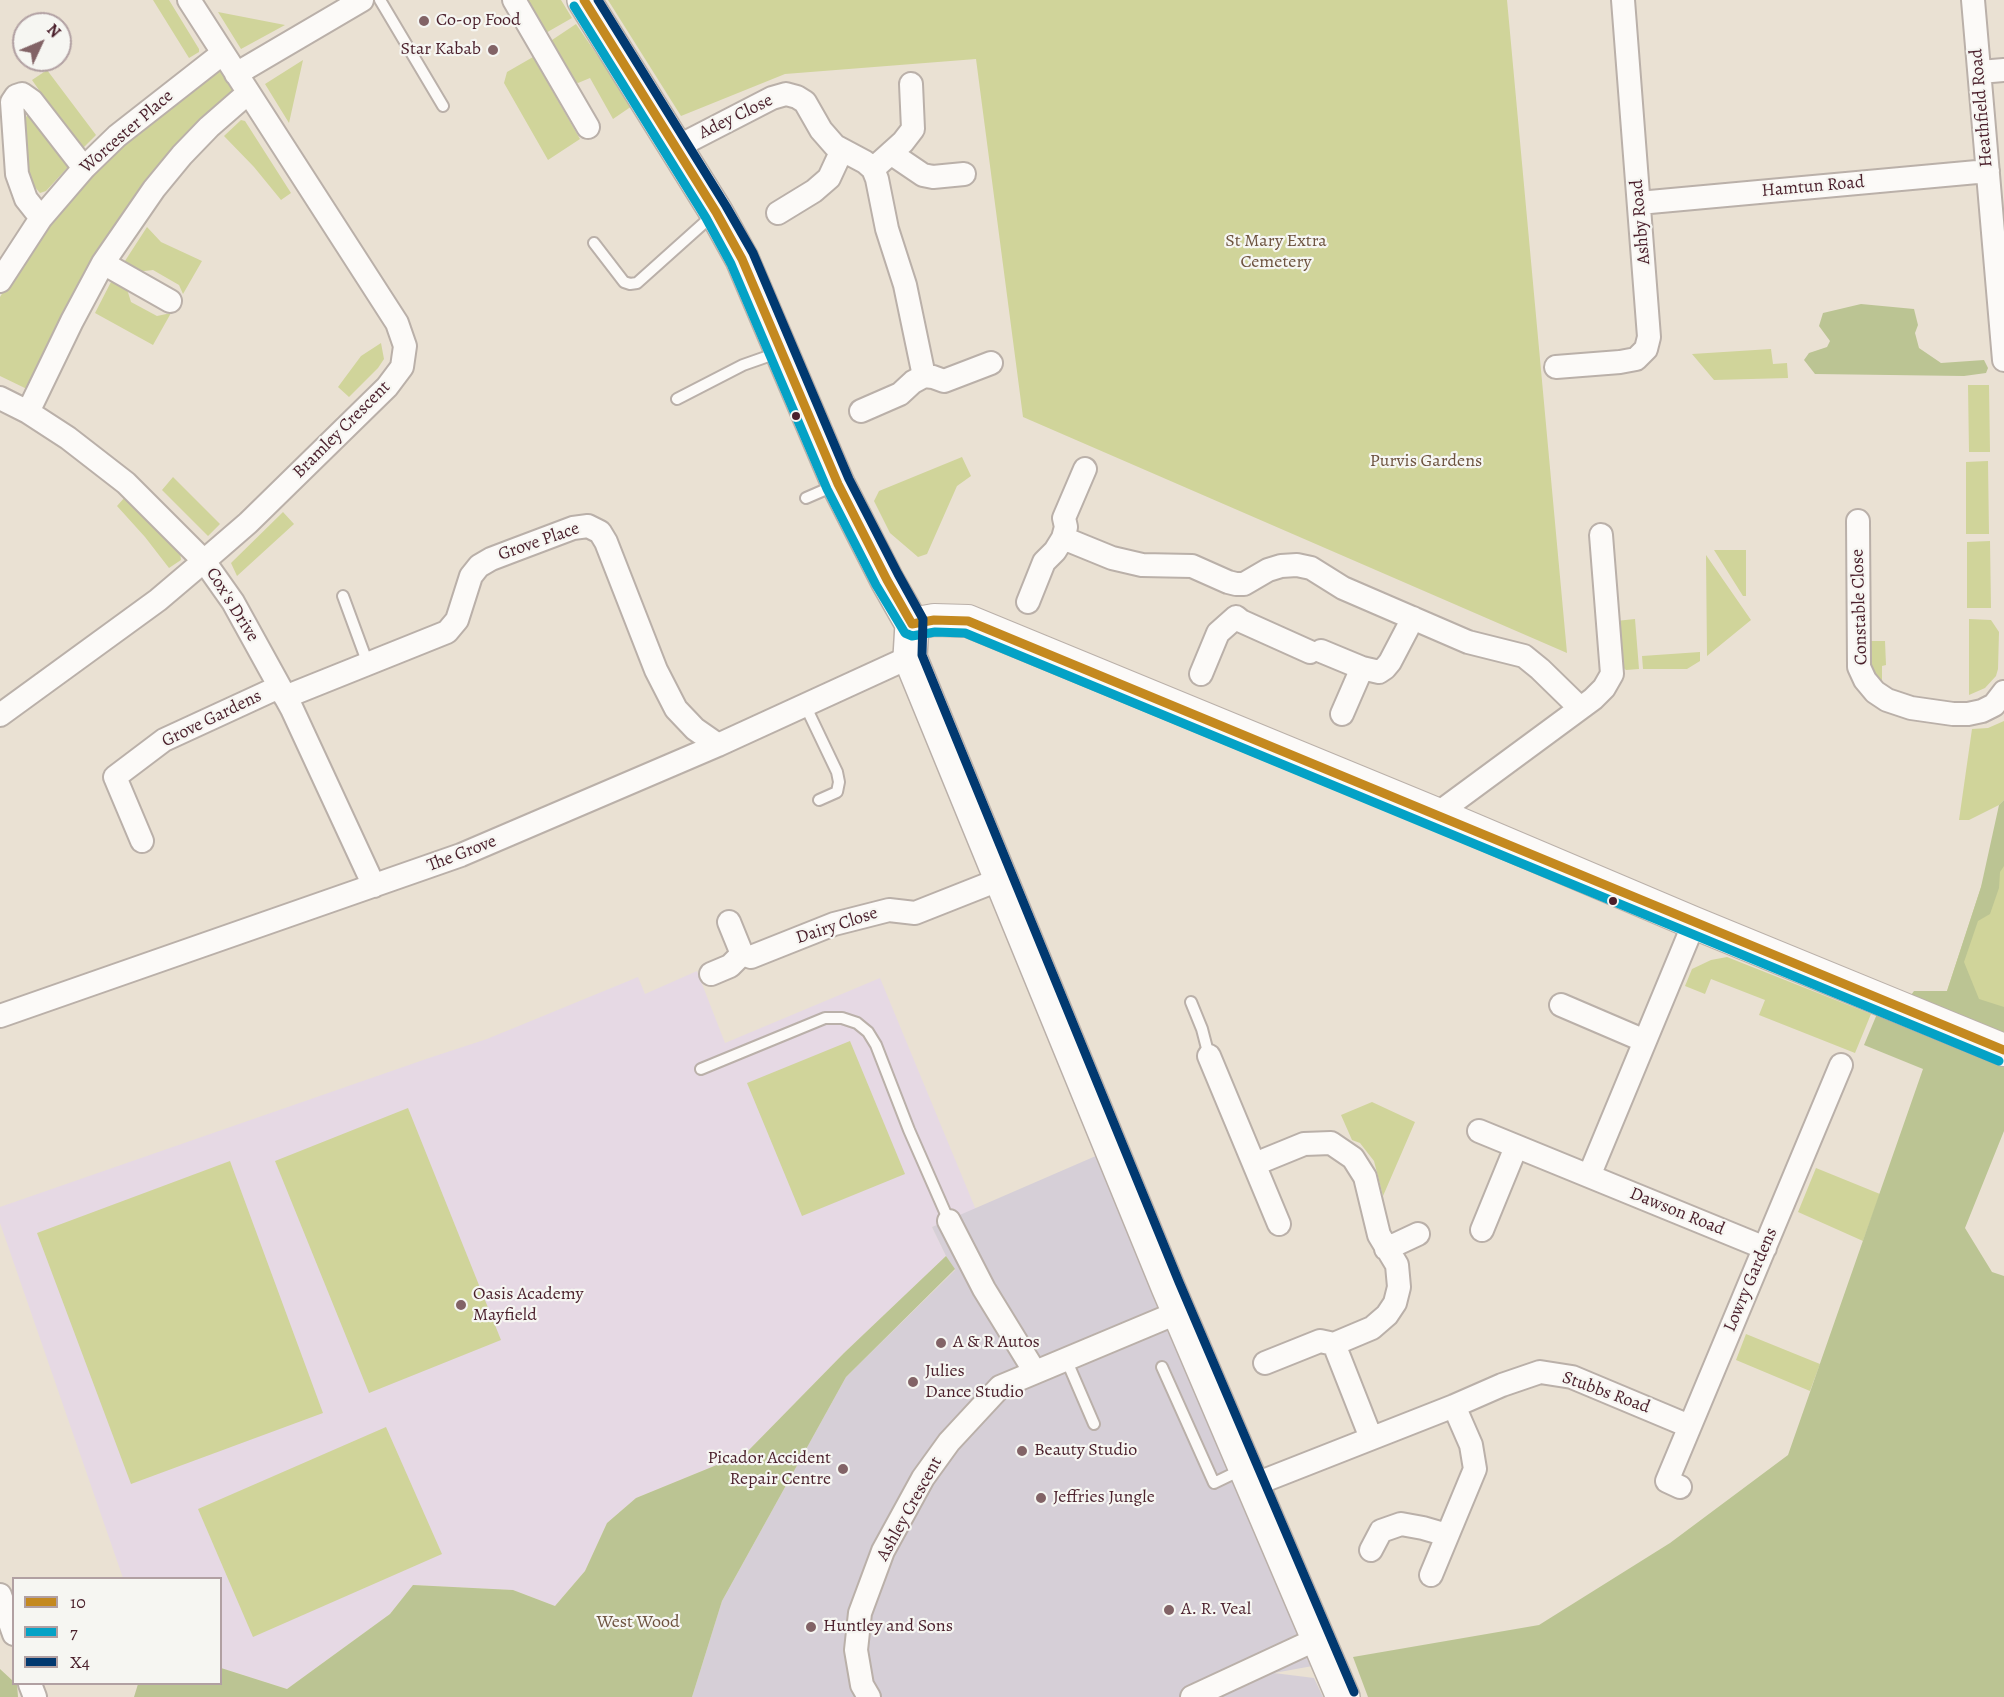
<!DOCTYPE html>
<html>
<head>
<meta charset="utf-8">
<style>
  body { margin:0 }
  #map { position:relative; width:2004px; height:1697px; overflow:hidden; background:#eae1d3; font-family:Alegreya,serif }
  canvas { display:block }
  .legend { position:absolute; left:12px; top:1577px; width:210px; height:108px; box-sizing:border-box; background:#f6f6f2; border:2px solid #b1a0a2; margin:0; padding:8px 10px; list-style:none; font-size:18px; color:#4a1f2b }
  .legend li { display:flex; align-items:center; gap:12px; height:30px }
  .legend b { width:30px; border:2px solid #b1a0a2 }
  .north { position:absolute; left:12px; top:12px; width:60px; height:60px; box-sizing:border-box; background:#f6f6f2; border:2px solid #b1a0a2; border-radius:50%; rotate:46deg; font-size:16px; font-weight:700; line-height:24px; text-align:center; color:#4a1f2b }
  .north::after { content:''; display:block; margin:auto; width:21px; height:27px; background:#826366; clip-path:polygon(50% 0,100% 100%,50% 72%,0 100%) }
</style>
</head>
<body>
<div id="map">
<canvas width="2004" height="1697"></canvas>
<ul class="legend">
<li><b style="height:8px;background:#c4891f"></b>10</li>
<li><b style="height:8px;background:#04a2c6"></b>7</li>
<li><b style="height:8px;background:#013970"></b>X4</li>
</ul>
<div class="north">N</div>
</div>
<script>
const context = document.querySelector('canvas').getContext('2d');
context.lineJoin = 'round';
function paint(path, color) {
  context.fillStyle = color;
  context.fill(path, 'evenodd');
}
function poly(rows) {
  const path = new Path2D();
  for (const r of rows) {
    path.moveTo(r[0], r[1]);
    for (let i = 2; i < r.length; i += 2) path.lineTo(r[i], r[i + 1]);
  }
  return path;
}
function trace(path, color, width, dash) {
  context.strokeStyle = color;
  context.lineWidth = width;
  context.lineCap = dash ? 'butt' : 'round';
  context.setLineDash(dash || []);
  context.stroke(path);
}
function write(font, color, halo, rows, align = 'center') {
  context.font = font + ' Alegreya,serif';
  context.lineWidth = 4.5;
  context.setLineDash([]);
  context.textBaseline = 'middle';
  context.strokeStyle = halo;
  context.fillStyle = color;
  for (const [text, x, y, turn = 0] of rows) {
    context.save();
    context.translate(x, y);
    context.rotate((+turn || 0) * Math.PI / 180);
    context.textAlign = isNaN(turn) ? turn : align;
    if (halo) context.strokeText(text, 0, 0);
    context.fillText(text, 0, 0);
    context.restore();
  }
}
const built = poly([
  [697,971,725,1043,880,978,976,1210,932,1227,946,1256,844,1353,746,1453,636,1498,607,1523,585,1571,555,1606,513,1590,413,1585,390,1614,287,1689,221,1668,220,1578,123,1578,0,1223,0,1207,429,1058,487,1039,638,977,645,994]
]);
const industrial = poly([
  [1105,1152,1329,1663,1274,1673,1314,1678,1323,1697,692,1697,722,1601,846,1377,955,1270,946,1256,932,1227]
]);
const green = poly([
  [153,0,169,0,199,49,199,52,189,58],
  [524,0,561,0,572,18,544,34],
  [608,0,1507,0,1567,653,1023,417,976,59,785,74,681,116],
  [218,12,285,25,241,49],
  [576,24,632,106,613,119,590,78,578,83,573,81,549,42],
  [533,57,580,139,548,160,504,83,507,72],
  [303,60,289,123,265,84],
  [47,70,96,135,83,148,79,147,32,80],
  [221,71,231,81,233,91,228,101,29,390,0,376,0,297,27,253,97,165,210,73],
  [29,113,69,166,46,191,40,193,28,179,21,124],
  [241,120,245,121,291,193,281,200,254,167,224,136],
  [147,227,161,242,202,261,183,294,179,285,153,270,136,272,123,264],
  [112,280,126,286,131,302,157,316,171,313,153,345,95,313],
  [381,343,384,359,378,368,349,397,338,387,361,356],
  [1771,349,1773,364,1787,363,1788,378,1714,380,1692,354],
  [1968,385,1989,385,1990,452,1969,452],
  [962,457,971,476,957,486,927,554,918,557,890,533,874,501,879,491],
  [1988,461,1989,534,1966,534,1966,462],
  [173,477,220,524,208,536,162,490],
  [125,497,180,551,181,560,169,568,145,537,117,506],
  [283,512,294,524,237,576,231,563],
  [1990,541,1991,608,1967,608,1967,542],
  [1714,550,1746,550,1746,596,1743,596],
  [1706,555,1751,620,1707,656],
  [1635,619,1639,669,1626,670,1621,666,1616,621],
  [1969,619,1991,620,1999,632,1998,669,1996,676,1985,688,1969,695],
  [1868,641,1885,641,1886,665,1882,666,1882,685,1870,668],
  [1700,652,1700,661,1687,669,1643,669,1642,656],
  [2004,721,2004,800,1999,805,1969,820,1959,820,1972,729,1988,728],
  [2004,838,2004,1026,1947,991,1989,863],
  [1727,957,1871,1014,1855,1053,1759,1015,1765,1000,1711,979,1705,994,1685,986,1692,969,1711,960],
  [850,1041,905,1174,802,1216,747,1083],
  [1372,1102,1415,1122,1383,1196,1374,1161,1360,1143,1352,1140,1341,1115],
  [408,1108,501,1340,369,1393,275,1161],
  [230,1161,323,1413,131,1484,37,1233],
  [1816,1168,1880,1194,1863,1241,1798,1212],
  [1746,1334,1820,1364,1810,1391,1736,1360],
  [386,1427,442,1554,253,1637,198,1509]
]);
const forest = poly([
  [1861,304,1914,309,1918,325,1915,333,1919,348,1941,363,1984,360,1988,368,1986,373,1964,376,1815,374,1804,360,1809,353,1827,347,1830,341,1819,326,1823,313],
  [2004,800,2004,866,2000,872,1999,888,1990,914,1978,921,1964,962,1979,999,2004,1007,2004,1131,1965,1228,1992,1272,2004,1276,2004,1697,1368,1697,1353,1657,1539,1625,1670,1543,1788,1455,1923,1069,1864,1045,1877,1014,1893,1020,1914,991,1947,991,1981,887,1999,805],
  [946,1256,955,1269,846,1377,722,1601,692,1697,134,1697,138,1684,220,1684,221,1668,287,1689,390,1614,413,1585,513,1590,555,1606,585,1571,607,1523,636,1498,746,1453,844,1353],
  [0,1669,13,1681,14,1684,17,1684,18,1697,0,1697]
]);
const lane = poly([
  [380,0,443,106],
  [594,243,624,282,630,284,637,283,714,214],
  [677,399,743,365,780,352],
  [806,498,836,485],
  [343,596,368,664],
  [805,705,837,772,839,782,837,792,819,800],
  [1191,1002,1202,1029,1209,1056],
  [701,1069,825,1018,842,1018,857,1023,868,1032,876,1045,909,1130,949,1221],
  [1066,1359,1094,1424],
  [1162,1367,1214,1483,1243,1469]
]);
const street = poly([
  [514,0,588,127],
  [1973,0,2004,360],
  [1980,72,2004,70],
  [236,74,362,0],
  [677,147,772,98,786,94,797,97,805,102,821,130,835,146,865,162,873,169,903,142,913,129,911,84],
  [892,154,923,175,933,177,964,174],
  [873,169,877,179,887,229,905,285,924,376,933,377,944,381,991,363],
  [1639,203,1988,171],
  [778,213,814,191,829,178,842,150],
  [41,218,26,199,17,174,12,102,16,96,22,94,32,101,84,168],
  [103,263,170,301],
  [0,281,41,218,84,168,117,136,223,53],
  [1556,367,1620,362,1636,359,1646,349,1649,337,1623,0],
  [0,398,28,412,68,438,126,483,204,561,233,602,292,709,374,886],
  [861,411,900,394,913,382,924,376],
  [28,412,72,321,103,263,154,189,182,155,209,127,248,93],
  [1085,469,1064,518,1066,527,1063,538,1112,558,1142,565,1192,566,1228,582,1236,584,1244,584,1268,570,1281,566,1297,565,1311,568,1343,588,1468,642,1524,656,1540,669,1580,708],
  [1858,521,1859,667,1865,680,1875,692,1887,700,1911,708,1953,714,1968,714,1982,711,1994,705,2004,692],
  [1028,602,1044,562,1055,551,1063,538],
  [1321,651,1362,668,1379,672,1385,668,1390,662,1413,618],
  [1201,674,1218,633,1236,617,1241,621,1310,652],
  [285,697,447,632,457,620,471,576,479,566,491,559,512,551,573,528,588,526,600,532,606,542,656,670,676,709,695,729,718,745],
  [1342,714,1362,668],
  [0,715,158,600,204,561,248,523,387,387,402,367,405,346,397,323,189,0],
  [1437,814,1593,699,1604,688,1612,674,1601,535],
  [142,841,115,777,164,740,279,687],
  [729,922,742,954],
  [711,974,730,966,742,954,751,957,834,924,889,910,915,913,1001,879],
  [1561,1005,1645,1041],
  [0,1016,461,855,718,745,910,657],
  [1209,1056,1279,1224],
  [1479,1131,1765,1248],
  [1255,1164,1304,1144,1331,1143,1353,1158,1365,1177,1379,1235,1397,1265,1399,1287,1395,1303,1387,1315,1372,1328,1334,1344,1320,1341,1265,1363],
  [1589,1176,1694,923],
  [949,1221,984,1289,1035,1372],
  [1482,1230,1516,1147],
  [1386,1249,1418,1234],
  [1334,1344,1371,1438],
  [1253,1485,1454,1406,1502,1385,1540,1372,1572,1377,1689,1426],
  [1680,1487,1667,1481,1841,1065],
  [1371,1550,1381,1531,1401,1524,1423,1528,1447,1535],
  [1431,1575,1475,1469,1471,1445,1454,1406],
  [0,1595,14,1634],
  [30,1684,35,1697],
  [869,1697,862,1685,856,1650,860,1613,883,1551,923,1478,949,1442,1000,1387,1179,1312],
  [1192,1697,1317,1639]
]);
const secondary = poly([
  [912,624,934,620,968,621,1437,814,1694,923,2004,1050]
]);
const primary = poly([
  [584,0,716,212,742,259,838,484,887,580,912,624,910,657,1168,1287,1343,1697]
]);
const bus1 = poly([
  [584,0,716,212,742,259,838,484,887,580,912,624],
  [912,624,934,620,968,621,2004,1050]
]);
const bus2 = poly([
  [574,6,706,218,731,264,827,489,876,585,905,633,912,636,935,632,965,633,1999,1061]
]);
const bus3 = poly([
  [598,0,726,206,753,253,849,479,898,574,923,619,922,655,1179,1282,1354,1692]
]);
const markers = [
  [424,21,6,"#826366"],
  [493,50,6,"#826366"],
  [796,416,5,"#4a1f2b"],
  [1613,901,5,"#4a1f2b"],
  [461,1305,6,"#826366"],
  [941,1343,6,"#826366"],
  [913,1382,6,"#826366"],
  [1022,1451,6,"#826366"],
  [843,1469,6,"#826366"],
  [1041,1498,6,"#826366"],
  [1169,1610,6,"#826366"],
  [811,1627,6,"#826366"]
];
const poiNames = [
  ["Co-op Food",436,21],
  ["Star Kabab",481,50,"right"],
  ["Oasis Academy",473,1295],
  ["Mayfield",473,1316],
  ["A & R Autos",953,1343],
  ["Julies",925,1372],
  ["Dance Studio",925,1393],
  ["Beauty Studio",1034,1451],
  ["Picador Accident",831,1459,"right"],
  ["Repair Centre",831,1480,"right"],
  ["Jeffries Jungle",1053,1498],
  ["A. R. Veal",1181,1610],
  ["Huntley and Sons",823,1627]
];
const streetNames = [
  ["Heathfield Road",1982,108,-95],
  ["Adey Close",736,117,-26],
  ["Worcester Place",127,132,-41],
  ["Hamtun Road",1813,187,-5],
  ["Ashby Road",1641,222,-95],
  ["Bramley Crescent",342,430,-45],
  ["Grove Place",539,542,-19],
  ["Cox's Drive",232,605,58],
  ["Constable Close",1860,607,-92],
  ["Grove Gardens",212,719,-26],
  ["The Grove",462,854,-21],
  ["Dairy Close",837,926,-18],
  ["Dawson Road",1677,1212,22],
  ["Lowry Gardens",1751,1280,-67],
  ["Stubbs Road",1606,1393,20],
  ["Ashley Crescent",910,1509,-61]
];
const parkNames = [
  ["St Mary Extra",1276,242],
  ["Cemetery",1276,263],
  ["Purvis Gardens",1426,462],
  ["West Wood",638,1623]
];
paint(built, '#e6d9e4');
paint(industrial, '#d6cfd7');
paint(green, '#d0d49a');
paint(forest, '#bbc493');
trace(lane, '#bab0a9', 14);
trace(street, '#bab0a9', 26);
trace(secondary, '#bab0a9', 34);
trace(primary, '#bab0a9', 36);
trace(lane, '#fcfaf8', 10);
trace(street, '#fcfaf8', 22);
trace(secondary, '#fcfaf8', 32);
trace(primary, '#fcfaf8', 33);
trace(bus1, '#c4891f', 9);
trace(bus2, '#04a2c6', 9);
trace(bus3, '#013970', 9);
for (const [x, y, r, color] of markers) {
  const dot = new Path2D();
  dot.arc(x, y, r, 0, 2 * Math.PI);
  context.fillStyle = color;
  context.fill(dot);
  trace(dot, '#f6f6f2', 2);
}
write('18px', '#4a1f2b', '#f6f6f2', poiNames, 'left');
write('18px', '#4a1f2b', '#f6f6f2', streetNames);
write('18px', '#6c523e', '#f6f6f2', parkNames);
</script>
</body>
</html>
